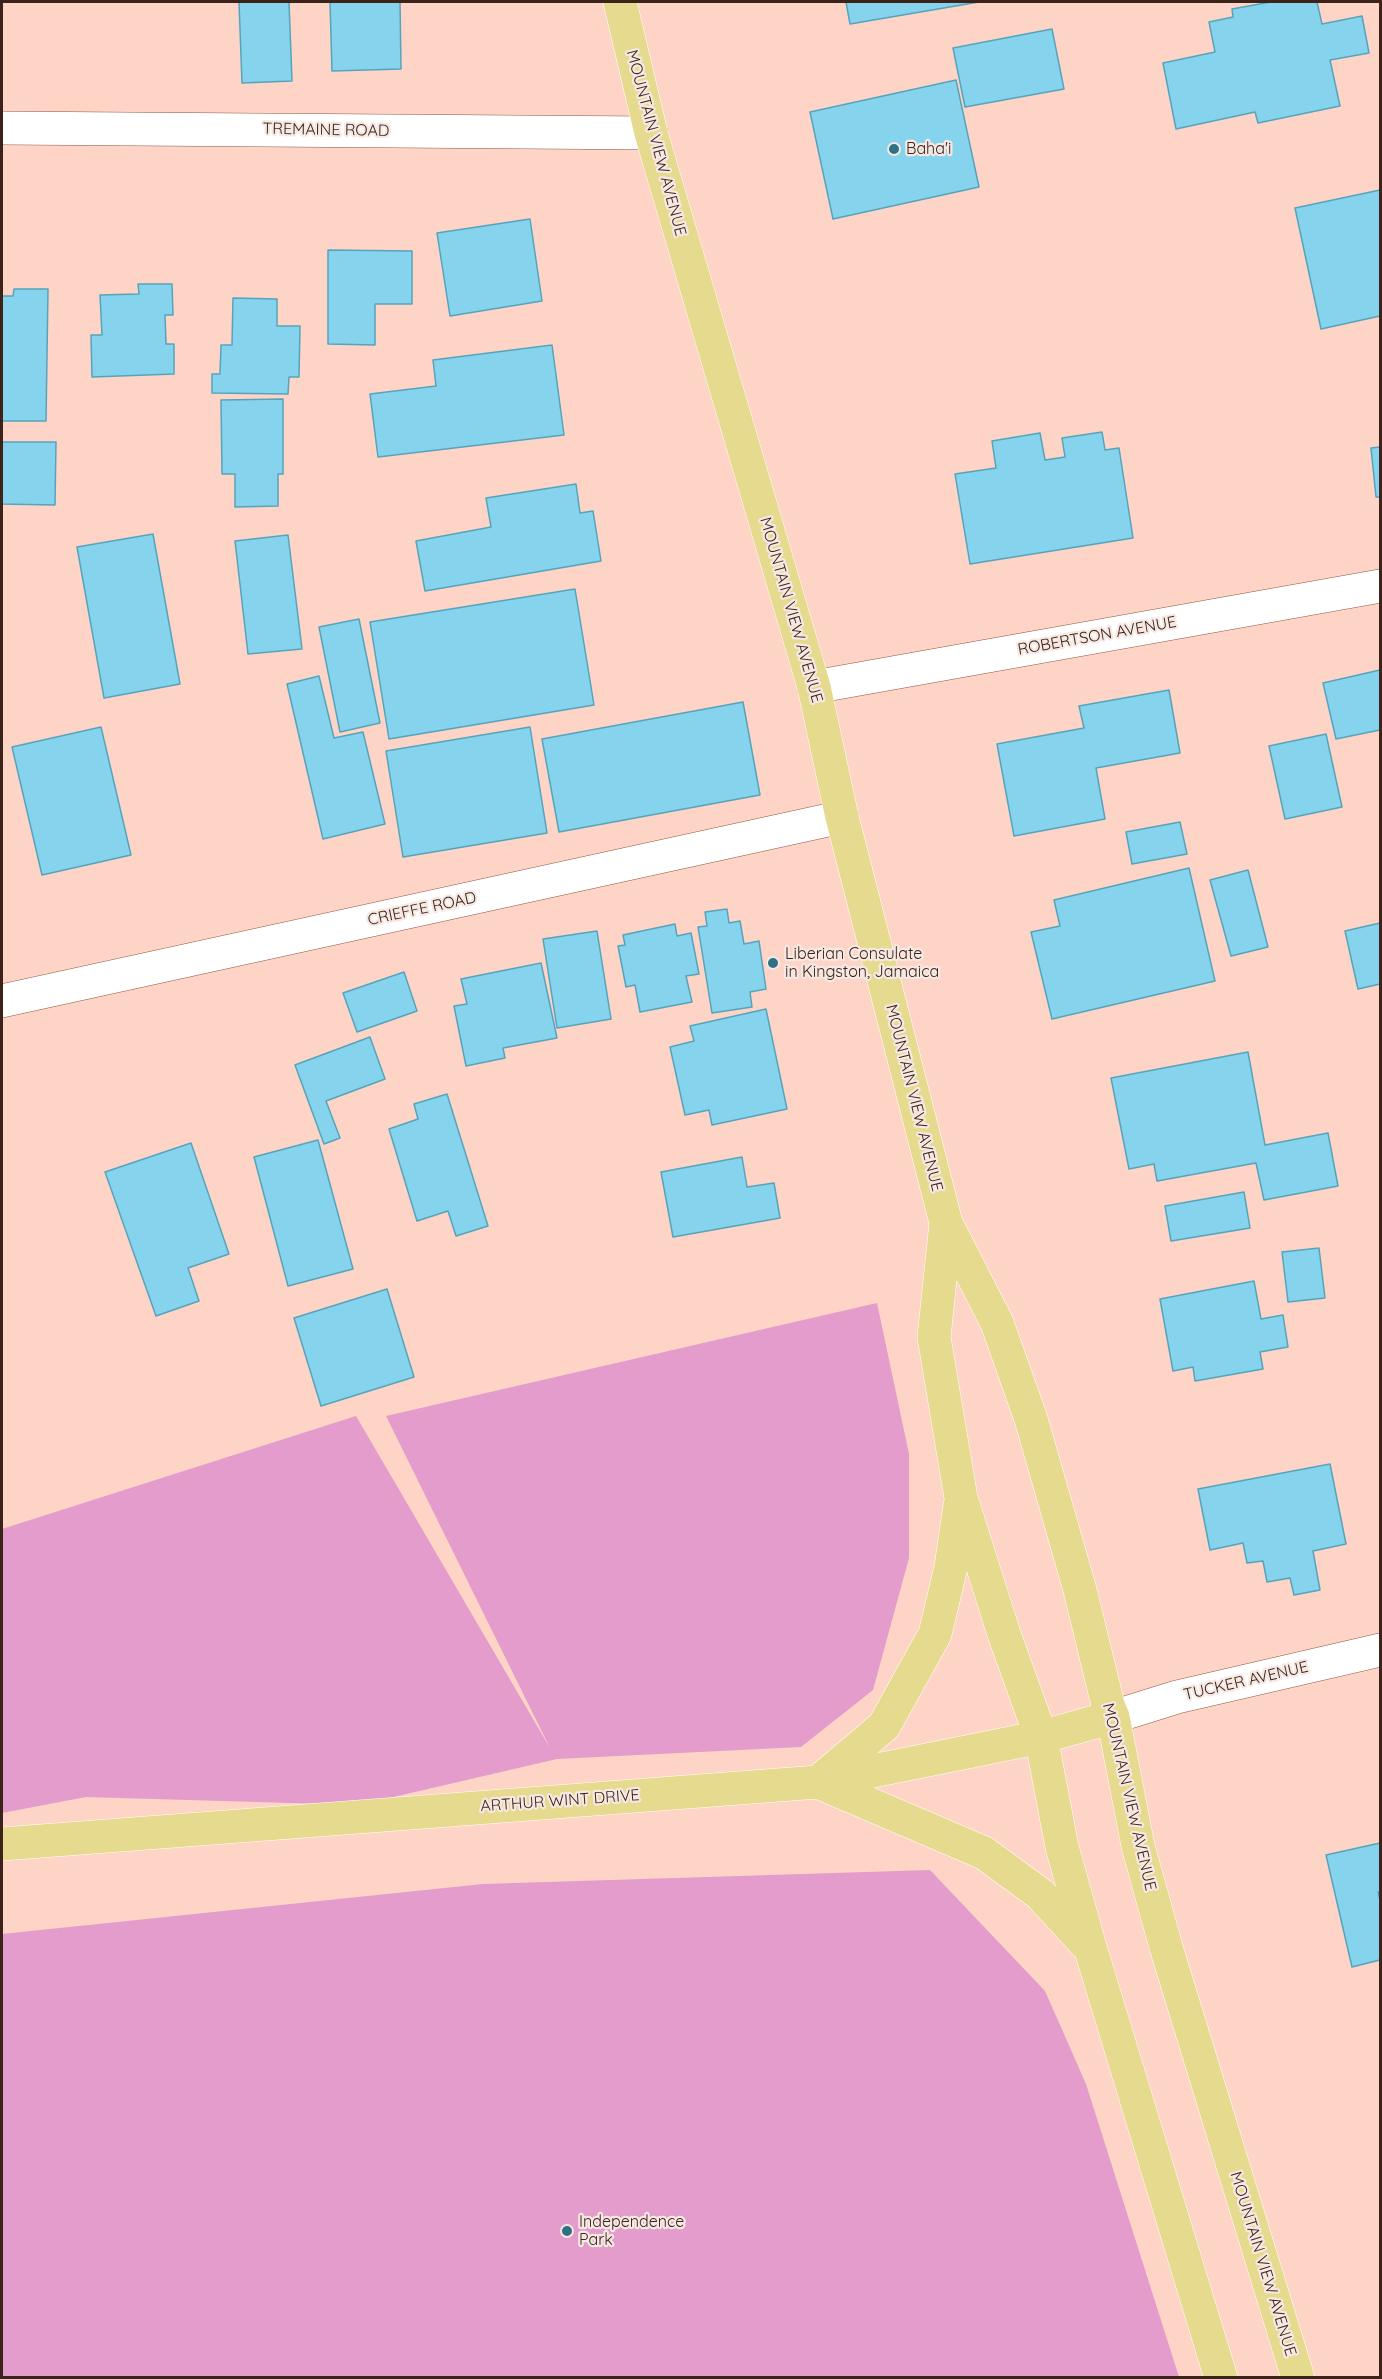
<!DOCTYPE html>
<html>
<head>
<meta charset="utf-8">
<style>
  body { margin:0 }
  #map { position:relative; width:1382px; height:2379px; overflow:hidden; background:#fdd4c6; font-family:Quicksand,sans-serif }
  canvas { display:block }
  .frame { position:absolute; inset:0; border:3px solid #3c231a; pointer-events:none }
</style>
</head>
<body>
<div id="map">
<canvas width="1382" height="2379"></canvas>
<div class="frame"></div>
</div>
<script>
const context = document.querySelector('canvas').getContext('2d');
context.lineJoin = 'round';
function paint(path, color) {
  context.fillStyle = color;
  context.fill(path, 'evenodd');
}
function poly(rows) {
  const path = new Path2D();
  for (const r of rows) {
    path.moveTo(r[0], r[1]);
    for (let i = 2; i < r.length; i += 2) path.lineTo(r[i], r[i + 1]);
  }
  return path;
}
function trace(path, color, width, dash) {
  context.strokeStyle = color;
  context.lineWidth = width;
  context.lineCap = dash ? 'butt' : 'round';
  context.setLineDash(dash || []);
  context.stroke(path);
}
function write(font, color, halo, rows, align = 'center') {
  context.font = font + ' Quicksand,sans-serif';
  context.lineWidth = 4.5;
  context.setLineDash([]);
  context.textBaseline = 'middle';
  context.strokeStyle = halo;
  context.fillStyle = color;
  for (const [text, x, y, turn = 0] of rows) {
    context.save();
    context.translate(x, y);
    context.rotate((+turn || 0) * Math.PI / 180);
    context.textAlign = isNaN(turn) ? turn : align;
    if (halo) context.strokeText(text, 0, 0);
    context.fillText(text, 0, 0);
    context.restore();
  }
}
const green = poly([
  [877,1303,909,1454,909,1558,873,1690,801,1747,557,1759,359,1805,86,1797,2,1813,2,1529,356,1416,550,1748,386,1416],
  [930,1870,1045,1991,1086,2084,1179,2377,2,2377,2,1934,483,1884]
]);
const building = poly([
  [239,2,289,2,292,81,242,83,239,2],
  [330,2,400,2,401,69,332,71,330,2],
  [846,2,979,2,850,24,846,2],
  [1271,2,1317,2,1322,24,1362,16,1369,53,1330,60,1340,106,1258,123,1255,112,1176,129,1163,63,1215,52,1209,22,1233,17,1232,9,1271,2],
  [1052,29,1064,89,965,107,953,48,1052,29],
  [956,80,979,187,833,219,810,112,956,80],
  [1380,190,1380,316,1321,329,1295,208,1380,190],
  [530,219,542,301,450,316,437,233,530,219],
  [328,250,412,251,412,304,375,304,375,345,328,344,328,250],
  [138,284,172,284,173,315,165,315,166,344,174,344,174,374,92,377,91,335,102,335,100,295,139,294,138,284],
  [14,289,48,289,46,421,2,421,2,296,13,296,14,289],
  [233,298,277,299,277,326,300,326,299,377,289,377,288,394,212,393,212,374,220,374,221,345,232,345,233,298],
  [552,345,564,435,378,457,370,394,436,386,433,360,552,345],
  [283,399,283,474,278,474,278,506,235,507,235,474,222,474,221,400,283,399],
  [1102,432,1105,450,1119,448,1133,538,970,564,955,474,996,468,992,441,1040,433,1045,460,1065,457,1062,438,1102,432],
  [2,442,56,442,55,505,2,504,2,442],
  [1380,447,1380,497,1376,497,1371,448,1380,447],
  [576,484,580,513,593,511,601,561,425,591,416,541,491,527,486,498,576,484],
  [153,534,180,684,104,698,77,547,153,534],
  [288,535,302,649,248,654,235,541,288,535],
  [575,589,594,705,389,739,370,622,575,589],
  [359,619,380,723,340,732,319,627,359,619],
  [1380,670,1380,730,1336,739,1323,683,1380,670],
  [319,676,334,738,363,732,385,824,323,839,287,684,319,676],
  [1169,690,1180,753,1096,768,1105,819,1014,836,997,744,1084,728,1079,706,1169,690],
  [743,702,760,795,559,832,542,739,743,702],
  [101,727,131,855,42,875,12,747,101,727],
  [530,727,547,833,403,857,386,751,530,727],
  [1326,734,1342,807,1285,819,1269,746,1326,734],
  [1180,822,1187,854,1132,864,1126,832,1180,822],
  [1189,868,1215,981,1052,1019,1031,932,1060,926,1054,900,1189,868],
  [1248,870,1268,947,1231,956,1210,880,1248,870],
  [727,909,729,923,740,921,744,944,759,941,766,989,750,992,752,1007,712,1013,698,927,707,926,705,912,727,909],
  [1380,923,1380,984,1358,989,1345,931,1380,923],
  [675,924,677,936,691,933,699,974,686,976,692,1002,640,1012,635,985,626,987,618,946,625,945,623,935,675,924],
  [597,931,611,1019,557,1028,543,939,597,931],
  [541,963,557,1038,503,1048,505,1058,466,1066,454,1006,467,1004,461,979,541,963],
  [404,972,417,1011,357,1032,343,993,404,972],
  [766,1009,787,1109,712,1125,709,1110,685,1115,670,1047,694,1041,690,1026,766,1009],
  [370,1037,385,1079,326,1101,340,1138,324,1144,295,1065,370,1037],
  [1248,1052,1265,1145,1328,1133,1338,1186,1264,1200,1256,1163,1157,1181,1154,1164,1129,1169,1111,1078,1248,1052],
  [447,1094,488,1226,456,1236,448,1211,417,1221,389,1129,418,1119,414,1104,447,1094],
  [318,1140,353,1269,288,1286,254,1157,318,1140],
  [191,1143,229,1254,188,1268,199,1301,156,1316,105,1172,191,1143],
  [742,1157,747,1187,774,1183,780,1218,673,1237,661,1172,742,1157],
  [1244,1192,1250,1228,1171,1241,1165,1206,1244,1192],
  [1319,1248,1325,1298,1288,1302,1282,1252,1319,1248],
  [1254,1281,1261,1319,1283,1315,1288,1347,1260,1352,1263,1369,1195,1381,1193,1367,1173,1371,1160,1299,1254,1281],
  [387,1289,414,1377,321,1406,294,1318,387,1289],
  [1330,1464,1346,1544,1313,1551,1320,1590,1294,1595,1290,1578,1267,1582,1263,1561,1247,1563,1243,1543,1210,1550,1198,1489,1330,1464],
  [1380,1843,1380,1892,1378,1892,1380,1900,1380,1960,1352,1967,1326,1855,1380,1843]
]);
const minor = poly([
  [2,128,651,133],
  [814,687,1380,586],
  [2,1001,842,817],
  [1113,1717,1177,1697,1380,1650]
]);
const major = poly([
  [620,2,651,133,814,687,842,817,946,1223,997,1323,1031,1419,1080,1590,1108,1705,1113,1717,1138,1846,1166,1947,1298,2378],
  [946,1223,934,1337,961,1498,1004,1634,1041,1737,1062,1847,1090,1947,1221,2378],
  [960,1505,951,1567,935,1634,884,1726,818,1782,984,1853,1040,1894,1085,1943],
  [2,1844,818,1782,1041,1737,1113,1717]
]);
const markers = [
  [894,149,6,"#307184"],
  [773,963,6,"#307184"],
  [567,2231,6,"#307184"]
];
const streetNames = [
  ["TREMAINE ROAD",326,130,1],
  ["MOUNTAIN VIEW AVENUE",656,143,75],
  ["MOUNTAIN VIEW AVENUE",791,610,74],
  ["ROBERTSON AVENUE",1097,636,-10],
  ["CRIEFFE ROAD",422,909,-12],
  ["MOUNTAIN VIEW AVENUE",914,1098,76],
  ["TUCKER AVENUE",1246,1681,-13],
  ["MOUNTAIN VIEW AVENUE",1129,1797,77],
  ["ARTHUR WINT DRIVE",560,1801,-4],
  ["MOUNTAIN VIEW AVENUE",1263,2264,73]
];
const poiNames = [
  ["Baha'i",906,149],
  ["Liberian Consulate",785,954],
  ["in Kingston, Jamaica",785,972],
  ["Independence",579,2222],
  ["Park",579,2240]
];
paint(green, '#e39ccb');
paint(building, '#85d3ec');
trace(building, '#56a4bc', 1.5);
trace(minor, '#915642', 34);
trace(major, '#fff', 34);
trace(minor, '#fff', 33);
trace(major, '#e6da8f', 33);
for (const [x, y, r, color] of markers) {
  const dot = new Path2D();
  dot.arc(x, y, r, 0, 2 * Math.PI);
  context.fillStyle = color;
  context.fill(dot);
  trace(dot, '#f6e8e3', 2);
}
write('16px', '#3c231a', '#f6e8e3', streetNames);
write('16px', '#3c231a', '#f6e8e3', poiNames, 'left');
</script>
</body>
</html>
